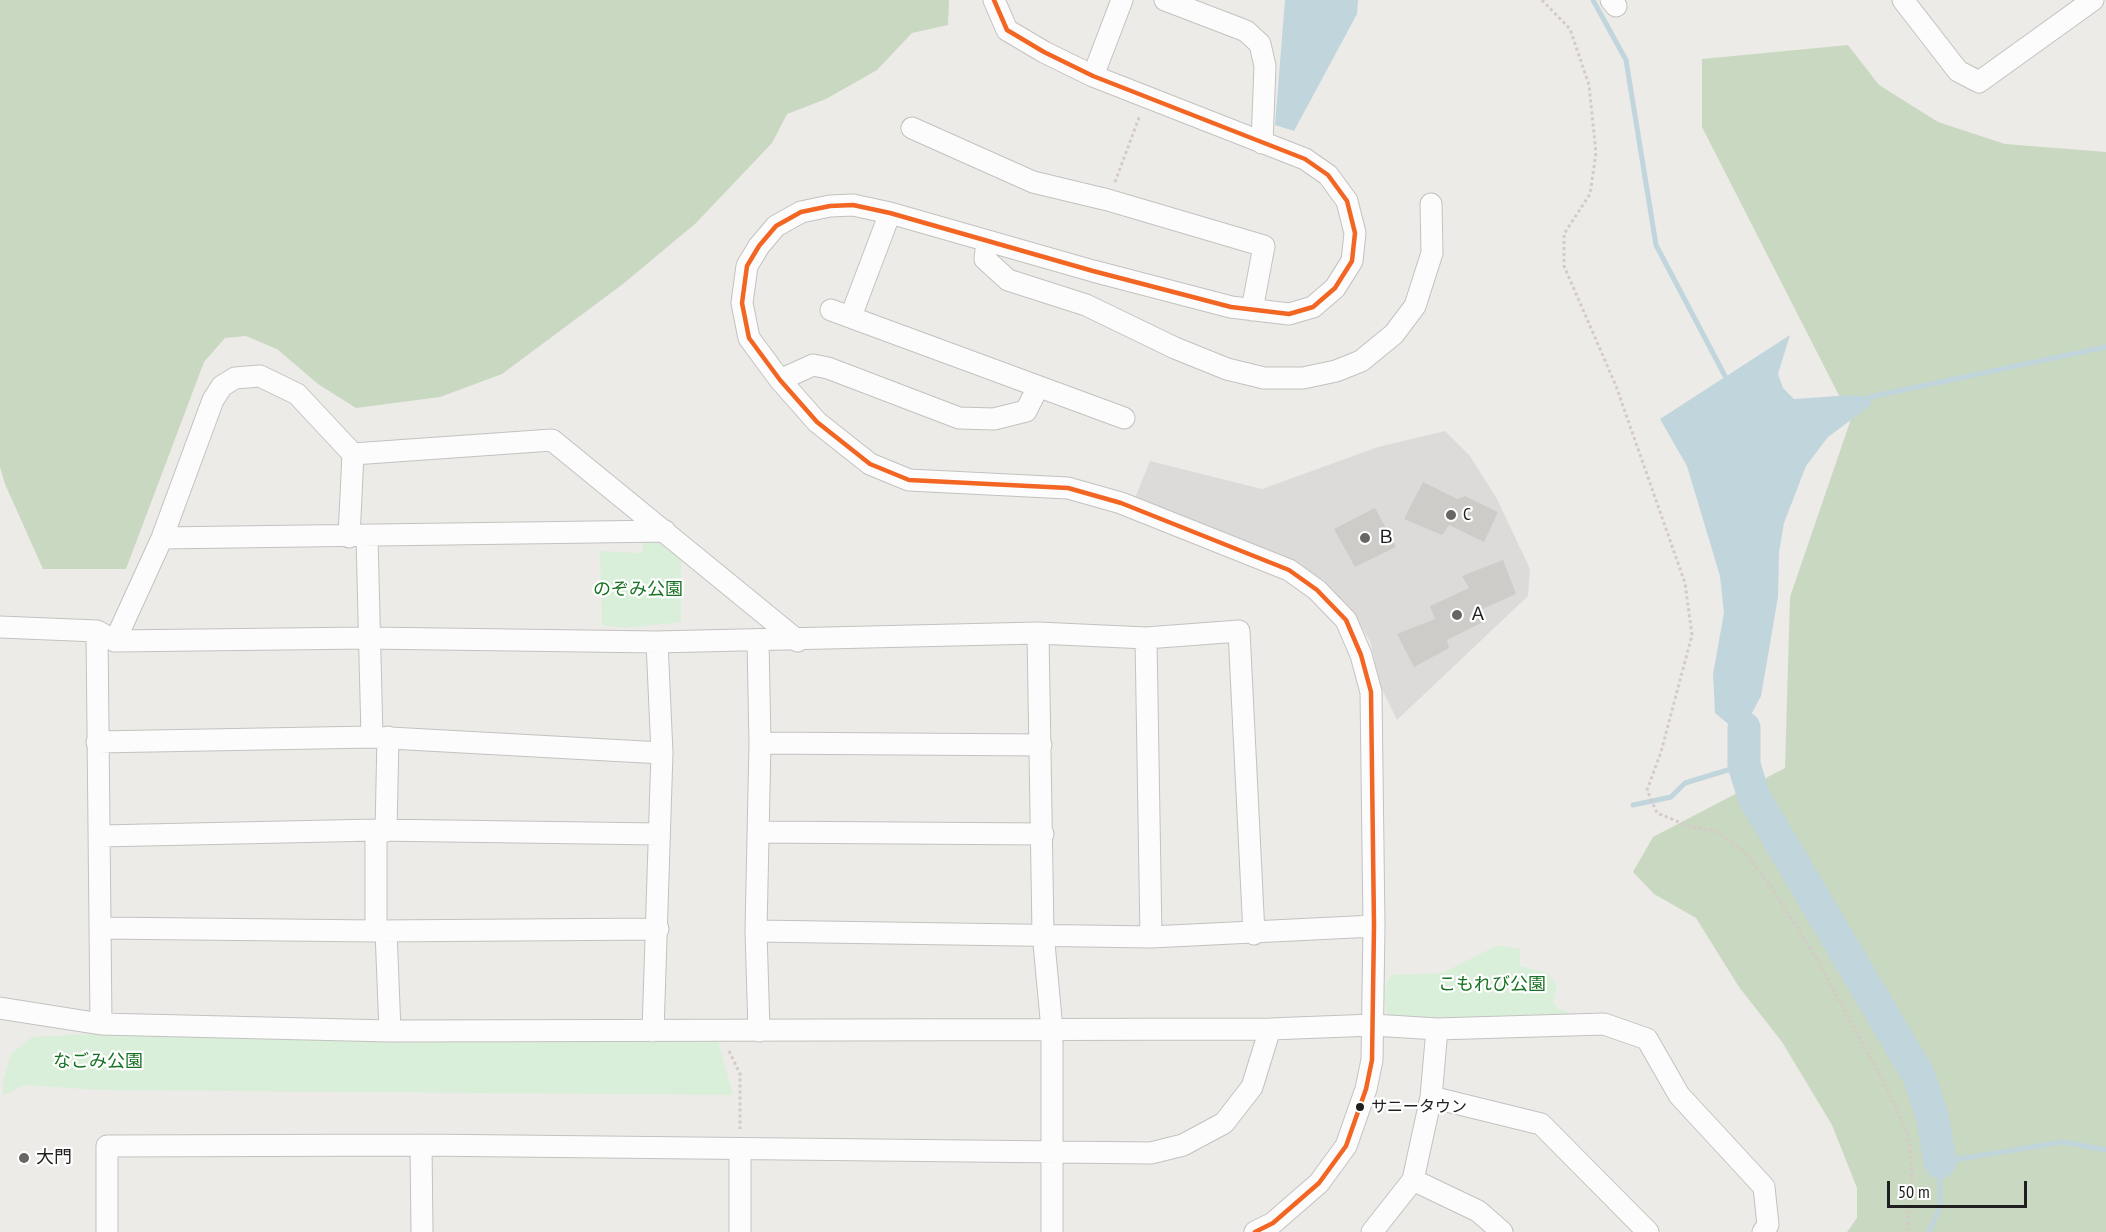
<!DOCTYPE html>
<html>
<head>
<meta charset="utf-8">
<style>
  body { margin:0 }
  #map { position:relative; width:2106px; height:1232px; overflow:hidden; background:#edebe8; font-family:"PT Sans Narrow",sans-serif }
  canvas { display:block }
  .scale { position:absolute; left:1887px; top:1181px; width:140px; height:27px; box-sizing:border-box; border:3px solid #1f1f1f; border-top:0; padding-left:8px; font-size:18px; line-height:21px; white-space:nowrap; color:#1f1f1f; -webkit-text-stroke:4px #fff; paint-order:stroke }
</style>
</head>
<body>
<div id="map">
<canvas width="2106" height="1232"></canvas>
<div class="scale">50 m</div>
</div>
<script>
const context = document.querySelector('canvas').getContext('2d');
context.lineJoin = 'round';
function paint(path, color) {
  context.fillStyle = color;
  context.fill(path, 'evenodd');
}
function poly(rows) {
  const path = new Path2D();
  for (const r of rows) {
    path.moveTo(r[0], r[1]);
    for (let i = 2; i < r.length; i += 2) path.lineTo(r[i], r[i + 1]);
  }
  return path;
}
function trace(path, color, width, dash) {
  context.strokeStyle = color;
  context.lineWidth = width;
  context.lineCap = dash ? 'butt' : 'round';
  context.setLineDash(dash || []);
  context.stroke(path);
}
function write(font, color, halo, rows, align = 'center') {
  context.font = font + ' "PT Sans Narrow","Noto Sans JP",sans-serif';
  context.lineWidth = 4.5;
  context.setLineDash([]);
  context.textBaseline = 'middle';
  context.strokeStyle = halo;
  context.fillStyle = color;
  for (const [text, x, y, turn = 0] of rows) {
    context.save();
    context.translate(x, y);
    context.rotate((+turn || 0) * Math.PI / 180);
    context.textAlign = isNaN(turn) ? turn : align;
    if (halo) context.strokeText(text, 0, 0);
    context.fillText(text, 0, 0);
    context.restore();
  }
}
const residential = poly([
  [1445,431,1470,456,1497,499,1530,569,1528,596,1397,720,1381,687,1370,641,1351,610,1325,582,1295,565,1135,498,1150,461,1262,489,1378,447]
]);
const forest = poly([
  [0,0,949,0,948,25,912,33,877,70,826,99,787,114,772,143,696,223,623,284,502,374,440,397,356,408,318,384,277,349,246,336,225,338,204,362,126,569,43,569,5,484,0,467],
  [1848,45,1879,85,1938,122,2005,144,2106,152,2106,1232,1847,1232,1857,1218,1857,1188,1832,1125,1782,1042,1739,987,1696,918,1654,894,1633,872,1653,837,1785,768,1790,597,1851,419,1702,127,1702,59]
]);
const park = poly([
  [660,540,681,552,681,622,624,628,602,625,600,551,642,553,643,544],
  [1498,945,1520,949,1520,966,1547,973,1557,985,1553,1003,1559,1009,1568,1012,1568,1016,1421,1020,1389,1016,1386,1011,1384,989,1391,975,1442,973],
  [92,1034,718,1040,733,1095,100,1090,24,1085,3,1096,3,1081,11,1054,32,1037]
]);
const water = poly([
  [1285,0,1358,0,1357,14,1294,131,1275,125],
  [1790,335,1778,374,1783,388,1794,399,1852,395,1870,397,1871,405,1828,437,1806,466,1784,523,1779,552,1778,597,1761,696,1744,728,1733,728,1715,713,1713,674,1724,613,1720,576,1687,466,1660,419]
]);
const stream = poly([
  [1593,0,1626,60,1656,245,1725,376],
  [1870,397,2106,347],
  [1633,805,1671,797,1685,783,1744,765],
  [1929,1232,1940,1208,1940,1162,2063,1142,2106,1150]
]);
const river = poly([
  [1744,728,1744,765,1754,797,1919,1076,1932,1115,1940,1162]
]);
const building = poly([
  [1423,482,1457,499,1465,496,1498,512,1484,542,1449,525,1442,535,1404,519],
  [1375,508,1396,547,1355,567,1334,529],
  [1503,560,1516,594,1478,611,1483,622,1447,640,1449,648,1414,667,1397,634,1435,619,1430,606,1469,588,1462,576]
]);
const path = poly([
  [1542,0,1570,29,1589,85,1596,153,1590,194,1564,234,1564,266,1616,386,1685,583,1692,635,1661,752,1647,790,1657,813,1691,827,1716,831,1744,851,1773,890,1817,959,1888,1091,1909,1137,1912,1175,1907,1232],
  [1115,182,1140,115],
  [729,1051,740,1074,740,1129]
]);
const minor = poly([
  [994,0,1007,30,1044,52,1093,76,1305,159,1328,175,1347,201,1355,233,1352,261,1335,288,1313,307,1289,314,1231,307,1093,271,890,213,853,205,830,206,801,212,776,226,759,246,747,266,742,303,749,338,780,380,817,422,870,464,909,480,1068,488,1121,503,1289,570,1317,590,1346,620,1361,655,1371,692,1374,926,1372,1060,1366,1089,1346,1146,1319,1183,1273,1223,1255,1232],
  [1165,0,1246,31,1260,44,1265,66,1262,143],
  [1611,0,1616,6],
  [1903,0,1958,71,1979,82,2093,0],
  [1093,76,1122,0],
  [912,128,1033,182,1108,200,1264,246,1252,310],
  [987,241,985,259,1008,280,1086,305,1175,348,1227,369,1264,378,1303,378,1336,371,1361,361,1394,334,1415,306,1432,253,1431,204],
  [831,310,1124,418],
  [851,316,890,213],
  [780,380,813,365,828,368,959,418,994,419,1026,411,1038,387],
  [353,454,552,440,798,641],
  [367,537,372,737],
  [162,538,665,531],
  [0,627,97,631,115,641,367,638,657,642,1038,633,1146,638,1239,631,1254,934],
  [97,631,101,1024],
  [1038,633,1043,933,1052,1029,1052,1232],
  [1146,638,1151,937],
  [115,641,162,538,213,400,222,386,235,378,260,376,297,394,353,454,349,537],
  [758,641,760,743,756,931,759,1031],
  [97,742,372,737,662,753],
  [760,743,1041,745],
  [376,830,376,931],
  [386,831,388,737],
  [758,832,1043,834],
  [100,836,376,830,659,834],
  [101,928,376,931,658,929],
  [386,931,390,1031],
  [756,931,1151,937,1374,926],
  [0,1008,101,1024,390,1031,1270,1029,1373,1025,1437,1029,1604,1024,1647,1039,1679,1095,1764,1187,1768,1225,1763,1232],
  [653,1031,662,753,657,642],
  [1431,1097,1437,1029],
  [421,1145,422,1232],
  [1413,1180,1478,1211,1502,1232],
  [107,1232,107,1146,421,1145,1151,1153,1183,1145,1224,1123,1252,1087,1270,1029],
  [740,1232,740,1149],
  [1372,1232,1413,1180,1431,1097,1541,1124,1648,1232]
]);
const bus1 = poly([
  [994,0,1007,30,1044,52,1093,76,1305,159,1328,175,1347,201,1355,233,1352,261,1335,288,1313,307,1289,314,1231,307,1093,271,890,213,853,205,830,206,801,212,776,226,759,246,747,266,742,303,749,338,780,380,817,422,870,464,909,480,1068,488,1121,503,1289,570,1317,590,1346,620,1361,655,1371,692,1374,926,1372,1060,1366,1089,1346,1146,1319,1183,1273,1223,1255,1232]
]);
const markers = [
  [1451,515,6,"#676665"],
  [1365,538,6,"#676665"],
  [1457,615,6,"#676665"],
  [1360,1107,5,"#1f1f1f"],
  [24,1158,6,"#676665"]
];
const busNames = [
  ["サニータウン",1371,1107]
];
const poiNames = [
  ["C",1463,515],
  ["Ｂ",1377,538],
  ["Ａ",1469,615],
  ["大門",36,1158]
];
const parkNames = [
  ["のぞみ公園",638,590],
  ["こもれび公園",1492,985],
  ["なごみ公園",98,1062]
];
paint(residential, '#dcdbd9');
paint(forest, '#c9d8c0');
paint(park, '#d9efd9');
paint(water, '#c0d5dc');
trace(stream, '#c0d5dc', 5);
trace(river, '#c0d5dc', 33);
paint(building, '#ceccc9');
trace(minor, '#c3c2c0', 23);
trace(path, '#d6cac8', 3, [3, 3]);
trace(minor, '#fcfcfc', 21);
trace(bus1, '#f26522', 4.5);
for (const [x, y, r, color] of markers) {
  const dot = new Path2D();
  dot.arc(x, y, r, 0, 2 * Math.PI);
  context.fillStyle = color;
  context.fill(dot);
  trace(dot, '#fff', 2);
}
write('16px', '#1f1f1f', '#fff', busNames, 'left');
write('18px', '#1f1f1f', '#fff', poiNames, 'left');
write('18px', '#187223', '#fff', parkNames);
</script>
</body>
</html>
